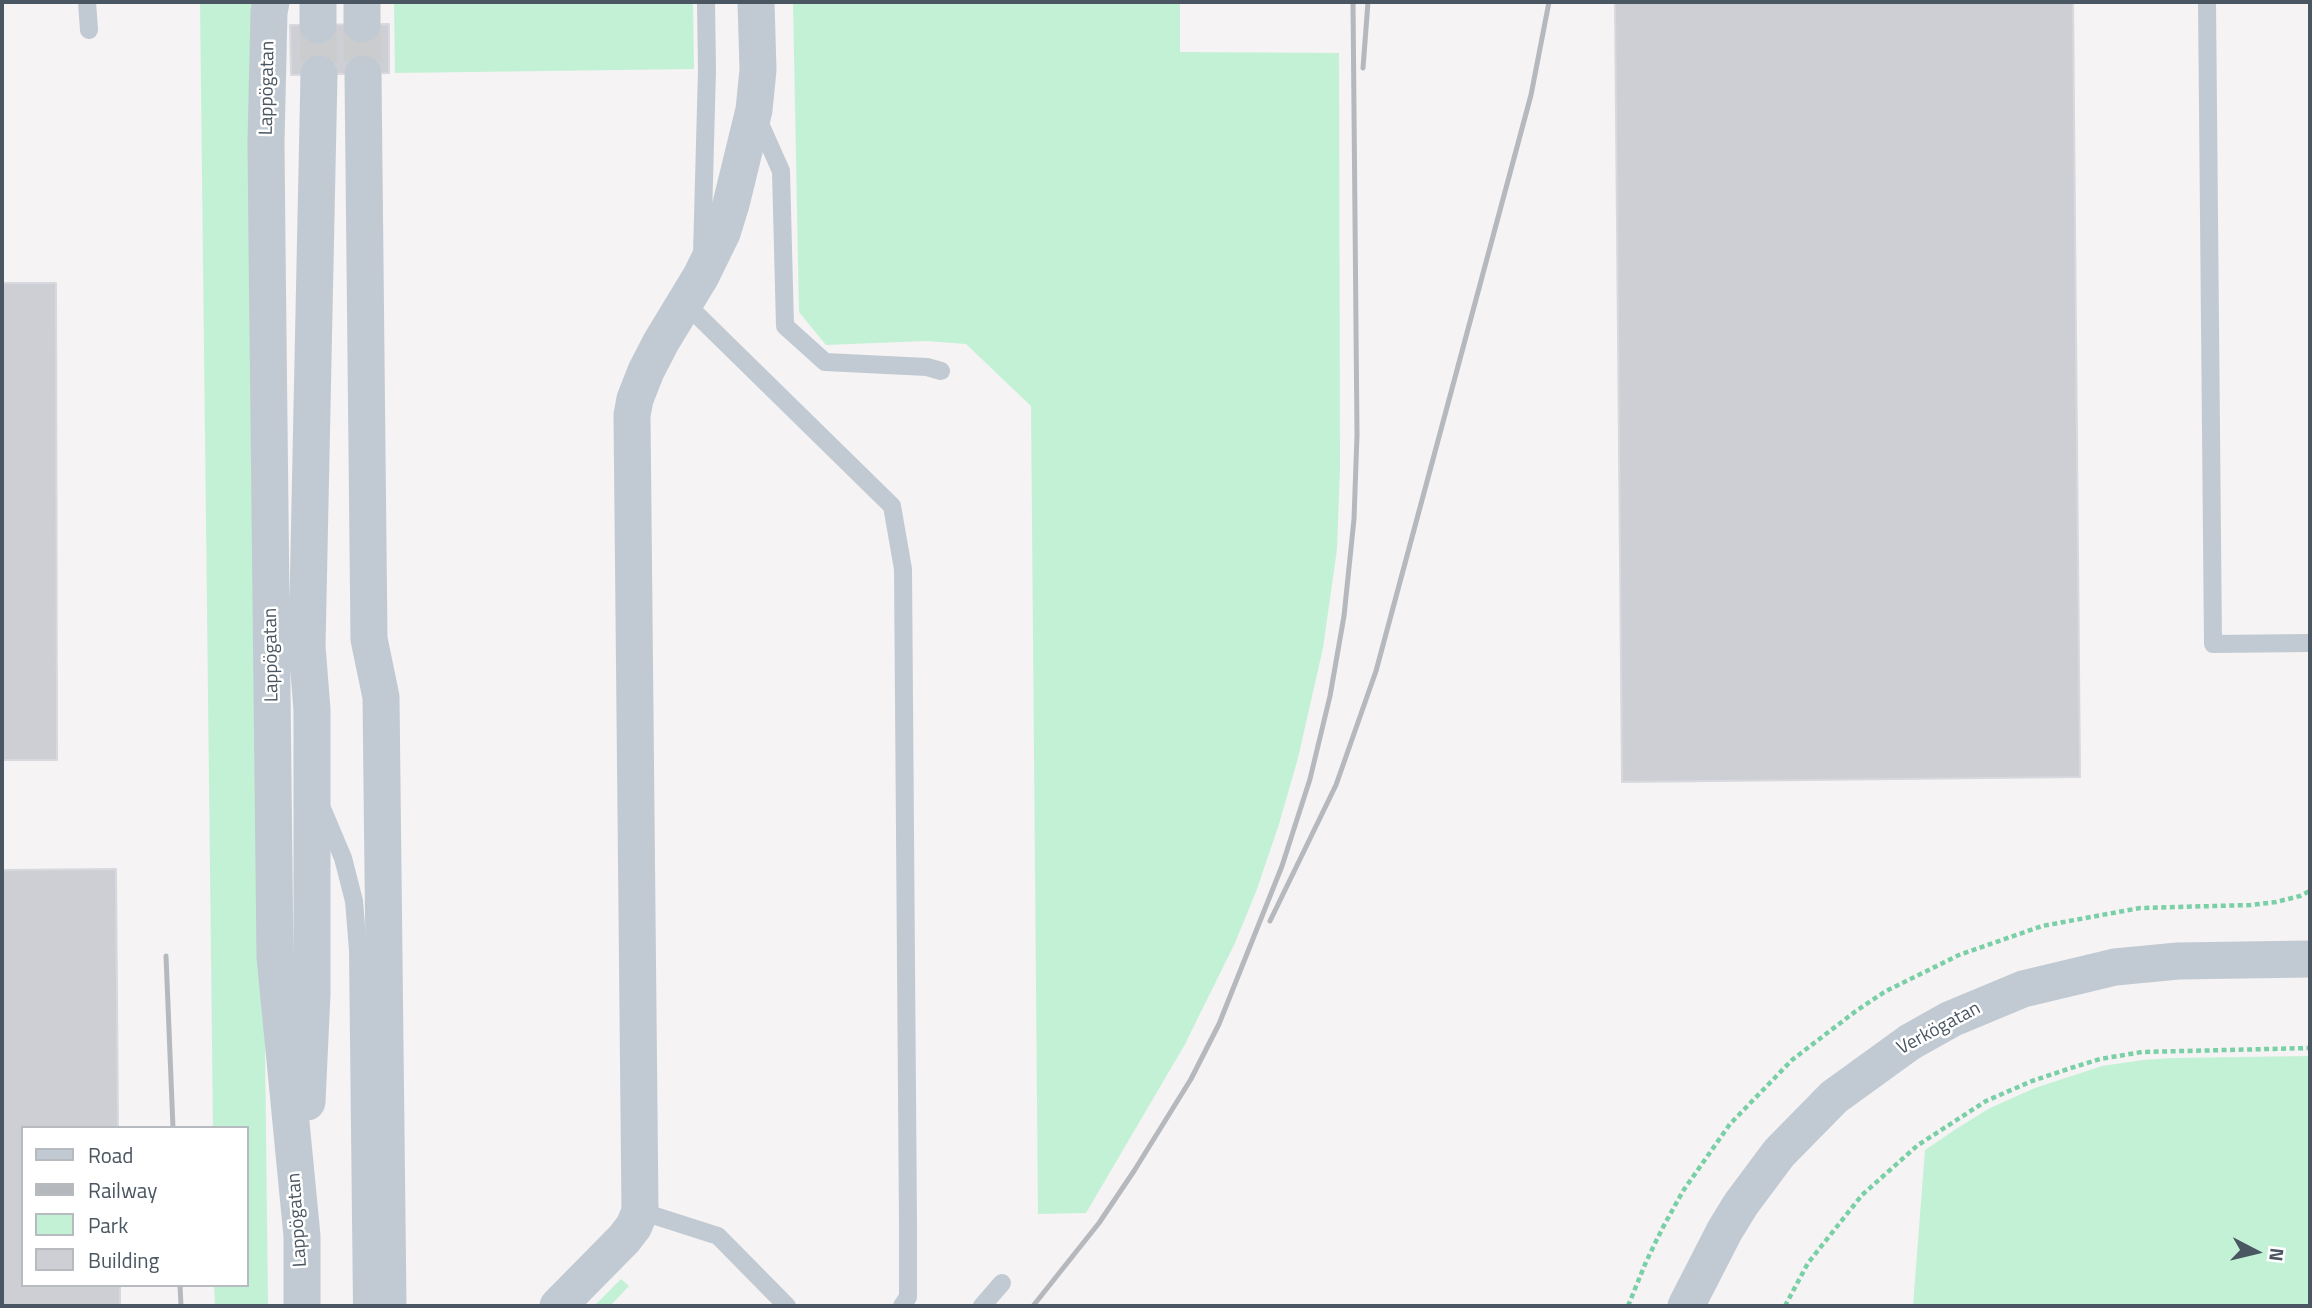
<!DOCTYPE html>
<html>
<head>
<meta charset="utf-8">
<style>
  body { margin:0 }
  #map { position:relative; width:2312px; height:1308px; overflow:hidden; background:#f5f3f3; font-family:"Titillium Web",sans-serif }
  canvas { display:block }
  .frame { position:absolute; inset:0; border:4px solid #4a5661; pointer-events:none }
  .legend { position:absolute; left:21px; top:1126px; width:228px; height:161px; box-sizing:border-box; background:#fff; border:2px solid #b7bbc0; margin:0; padding:9px 12px; list-style:none; font-size:21px; color:#4a5661 }
  .legend li { display:flex; align-items:center; gap:14px; height:35px }
  .legend b { width:35px; border:2px solid #b7bbc0 }
  .north { position:absolute; left:2221px; top:1217px; width:70px; height:70px; -webkit-text-stroke:5px #fff; paint-order:stroke; rotate:97deg; font-size:19px; font-weight:700; line-height:28px; text-align:center; color:#4a5661 }
  .north::after { content:''; display:block; margin:auto; width:24px; height:32px; background:#4a5661; clip-path:polygon(50% 0,100% 100%,50% 72%,0 100%) }
</style>
</head>
<body>
<div id="map">
<canvas width="2312" height="1308"></canvas>
<div class="frame"></div>
<ul class="legend">
<li><b style="height:9px;background:#c1cad2"></b>Road</li>
<li><b style="height:9px;background:#b5b8bd"></b>Railway</li>
<li><b style="height:19px;background:#c3f1d5"></b>Park</li>
<li><b style="height:19px;background:#cdcfd5"></b>Building</li>
</ul>
<div class="north">N</div>
</div>
<script>
const context = document.querySelector('canvas').getContext('2d');
context.lineJoin = 'round';
function paint(path, color) {
  context.fillStyle = color;
  context.fill(path, 'evenodd');
}
function poly(rows) {
  const path = new Path2D();
  for (const r of rows) {
    path.moveTo(r[0], r[1]);
    for (let i = 2; i < r.length; i += 2) path.lineTo(r[i], r[i + 1]);
  }
  return path;
}
function trace(path, color, width, dash) {
  context.strokeStyle = color;
  context.lineWidth = width;
  context.lineCap = dash ? 'butt' : 'round';
  context.setLineDash(dash || []);
  context.stroke(path);
}
function write(font, color, halo, rows, align = 'center') {
  context.font = font + ' "Titillium Web",sans-serif';
  context.lineWidth = 5;
  context.setLineDash([]);
  context.textBaseline = 'middle';
  context.strokeStyle = halo;
  context.fillStyle = color;
  for (const [text, x, y, turn = 0] of rows) {
    context.save();
    context.translate(x, y);
    context.rotate((+turn || 0) * Math.PI / 180);
    context.textAlign = isNaN(turn) ? turn : align;
    if (halo) context.strokeText(text, 0, 0);
    context.fillText(text, 0, 0);
    context.restore();
  }
}
const green = poly([
  [200,2,253,2,268,1306,215,1306,214,1285,247,1285,247,1128,213,1128],
  [394,2,693,2,694,69,395,73],
  [793,2,1180,2,1180,52,1339,53,1340,467,1337,549,1323,648,1298,758,1279,824,1257,889,1235,943,1184,1046,1086,1213,1038,1214,1031,406,966,344,926,341,826,345,799,312],
  [2310,1056,2310,1306,1913,1306,1925,1150,1956,1129,1990,1108,2035,1088,2102,1066,2143,1060,2173,1058],
  [621,1279,629,1286,610,1306,594,1306]
]);
const building = poly([
  [1615,2,2073,2,2080,777,1622,782,1615,2],
  [389,24,389,73,291,75,290,25,389,24],
  [2,283,56,283,57,760,2,760,2,283],
  [116,869,118,1128,23,1128,23,1285,120,1285,120,1306,2,1306,2,870,116,869]
]);
const minorTunnel = poly([
  [362,24,363,74],
  [318,25,319,74]
]);
const path = poly([
  [1628,1306,1646,1262,1662,1229,1683,1191,1730,1124,1792,1060,1856,1011,1886,991,1959,955,2042,926,2140,908,2251,905,2276,902,2300,896,2310,891],
  [1785,1306,1808,1263,1862,1195,1918,1145,1986,1101,2032,1081,2071,1068,2100,1059,2142,1052,2310,1048]
]);
const service = poly([
  [87,2,89,30],
  [2207,2,2213,644,2310,643],
  [757,117,781,171,785,326,825,362,927,367,941,371],
  [702,254,707,70,706,2],
  [685,303,892,506,903,569,908,1225,908,1297,902,1306],
  [321,806,343,858,354,901,358,950,362,1306],
  [640,1211,718,1236,787,1306],
  [982,1306,1002,1283]
]);
const minor = poly([
  [271,2,269,12,266,142,267,245,275,957,302,1236,302,1306],
  [318,2,318,25],
  [362,24,362,2],
  [363,74,369,639,381,697,388,1306],
  [307,1102,312,994,312,710,307,646,319,74],
  [558,1306,624,1239,634,1226,640,1211,632,415,635,399,646,371,661,342,701,276,722,233,731,204,754,110,758,70,756,2],
  [1686,1306,1725,1230,1741,1204,1779,1153,1834,1097,1910,1042,1951,1019,2023,989,2115,967,2178,961,2310,959]
]);
const rail = poly([
  [1363,68,1368,2],
  [1270,921,1336,785,1376,671,1531,95,1549,2],
  [166,956,173,1128],
  [180,1285,181,1306],
  [1033,1306,1099,1223,1134,1171,1191,1079,1219,1024,1282,866,1310,779,1330,696,1344,616,1354,519,1357,435,1353,2]
]);
const streetNames = [
  ["Lappögatan",268,88,-89],
  ["Lappögatan",272,655,-91],
  ["Verkögatan",1939,1029,-28],
  ["Lappögatan",298,1220,-94]
];
paint(green, '#c3f1d5');
paint(building, '#cdcfd5');
trace(building, '#d7d9de', 2);
trace(minorTunnel, '#caccce', 37, [37, 18]);
trace(path, '#7ad0a6', 4.5, [5, 3.5]);
trace(service, '#c1cad2', 18);
trace(minor, '#c1cad2', 37);
trace(rail, '#b5b8bd', 5);
write('19px', '#4a5661', '#fff', streetNames);
</script>
</body>
</html>
